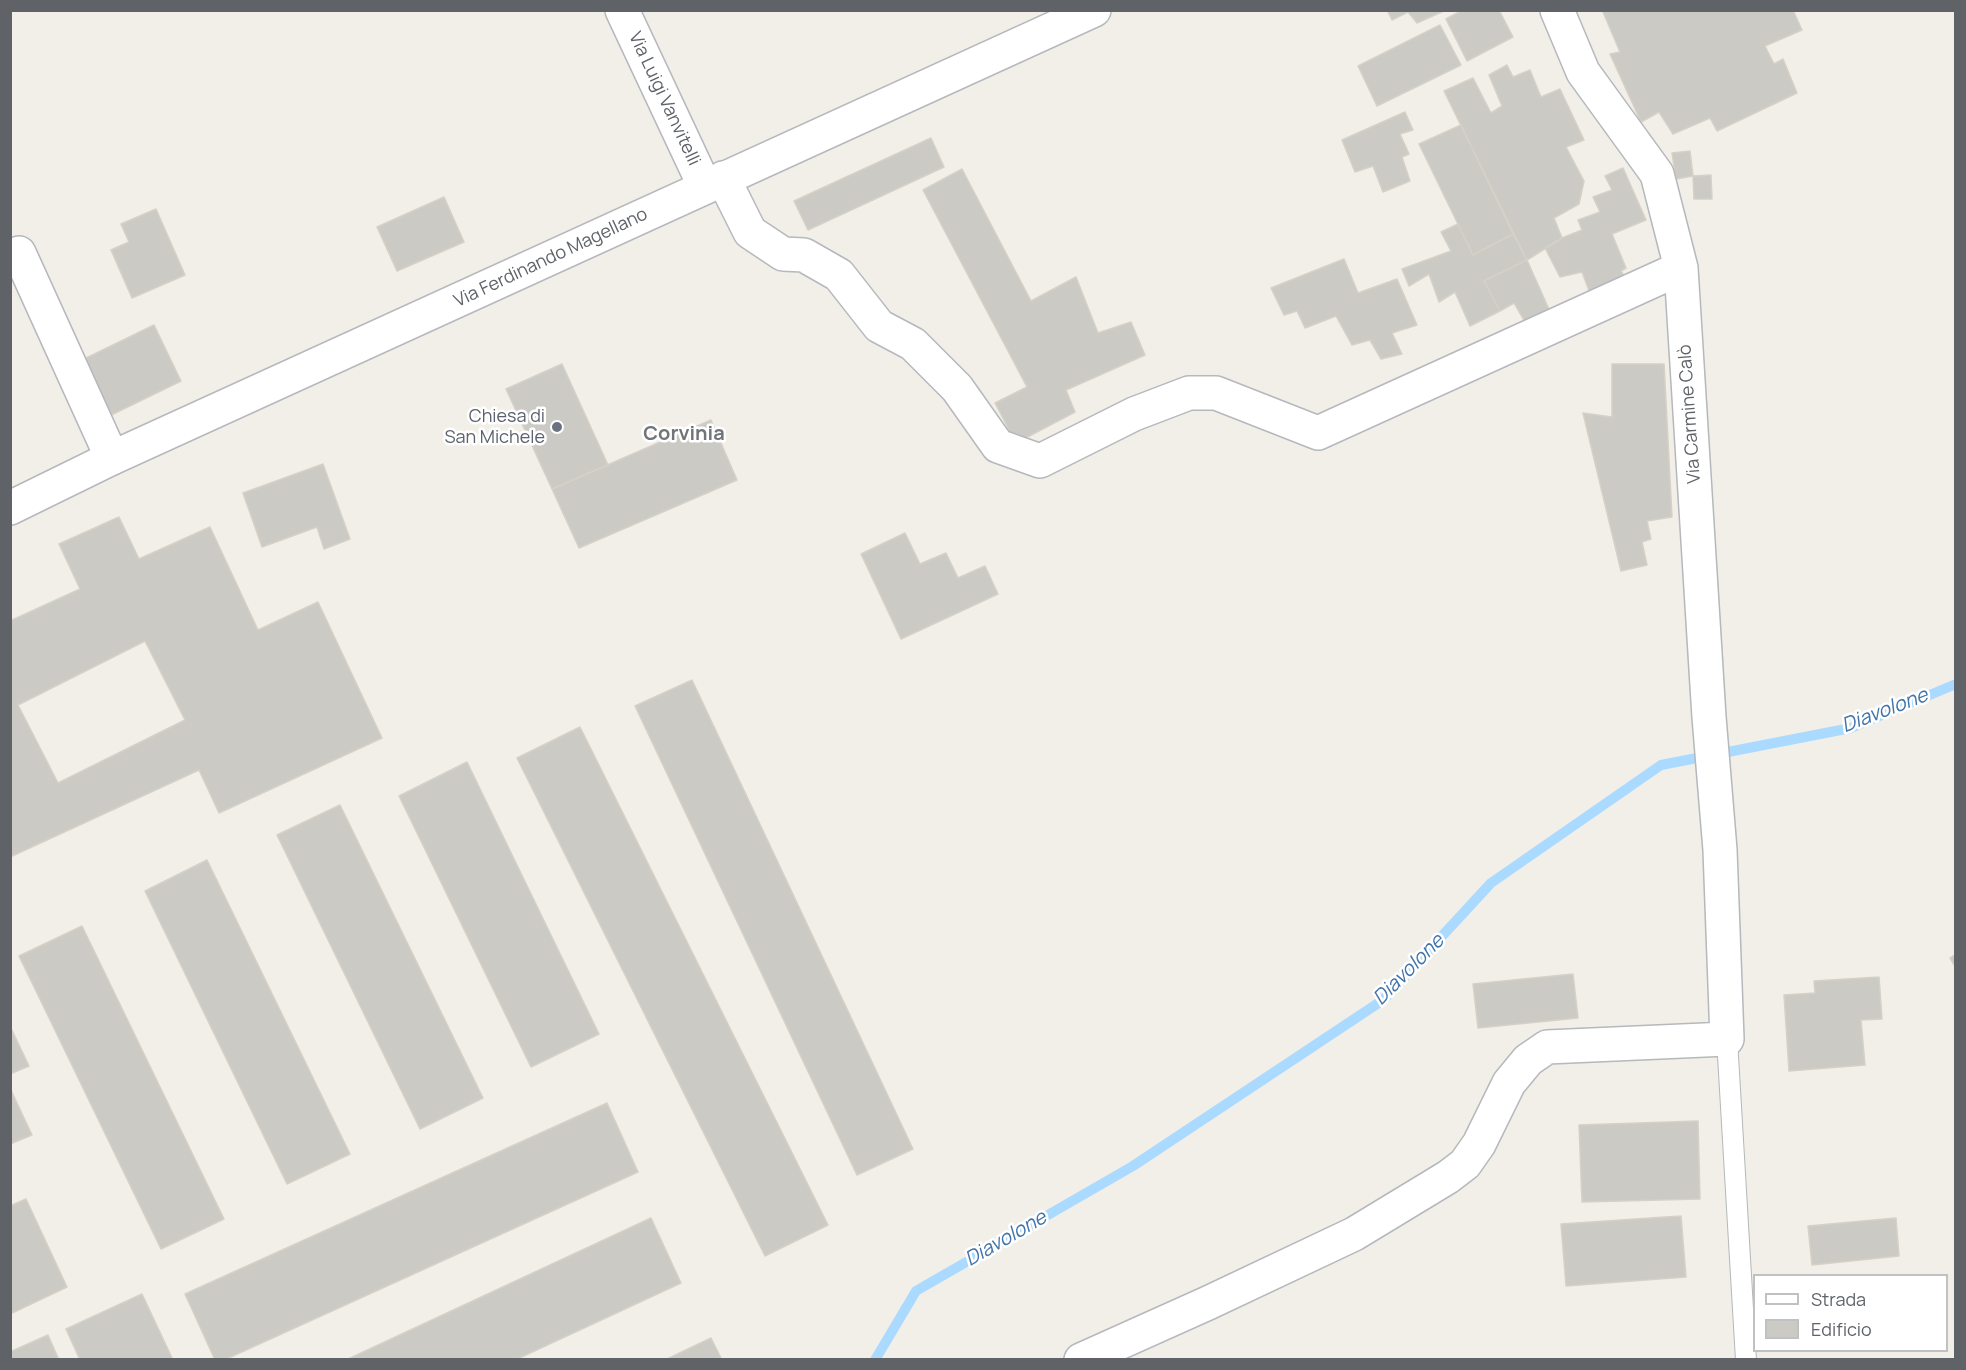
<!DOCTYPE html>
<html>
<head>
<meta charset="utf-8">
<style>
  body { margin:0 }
  #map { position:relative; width:1966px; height:1370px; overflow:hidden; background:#f1efe8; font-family:Manrope,sans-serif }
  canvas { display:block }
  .frame { position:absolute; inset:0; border:12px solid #5f6368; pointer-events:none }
  .legend { position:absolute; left:1753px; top:1274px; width:195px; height:78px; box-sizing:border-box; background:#fff; border:2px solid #bfc1c3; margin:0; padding:8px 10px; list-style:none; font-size:18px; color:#5f6368 }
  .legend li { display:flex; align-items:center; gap:12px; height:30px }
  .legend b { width:30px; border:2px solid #bfc1c3 }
</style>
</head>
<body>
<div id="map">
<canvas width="1966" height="1370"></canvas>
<div class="frame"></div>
<ul class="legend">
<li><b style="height:8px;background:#fff"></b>Strada</li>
<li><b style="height:16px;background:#cccac5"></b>Edificio</li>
</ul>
</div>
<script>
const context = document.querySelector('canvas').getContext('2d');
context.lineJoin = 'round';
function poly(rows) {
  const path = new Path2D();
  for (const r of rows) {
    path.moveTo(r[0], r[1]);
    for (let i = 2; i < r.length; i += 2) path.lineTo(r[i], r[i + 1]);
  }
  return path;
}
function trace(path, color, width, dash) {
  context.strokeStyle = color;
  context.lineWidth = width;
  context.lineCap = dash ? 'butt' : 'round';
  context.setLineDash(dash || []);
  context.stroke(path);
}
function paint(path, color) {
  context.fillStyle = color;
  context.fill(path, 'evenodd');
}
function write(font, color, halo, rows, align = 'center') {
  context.font = font + ' Manrope,sans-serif';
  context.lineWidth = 5;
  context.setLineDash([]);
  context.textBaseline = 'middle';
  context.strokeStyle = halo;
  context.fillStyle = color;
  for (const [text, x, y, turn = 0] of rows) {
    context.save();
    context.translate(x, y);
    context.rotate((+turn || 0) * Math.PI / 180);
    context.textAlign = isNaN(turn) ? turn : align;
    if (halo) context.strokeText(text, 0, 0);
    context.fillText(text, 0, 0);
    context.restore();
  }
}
const stream = poly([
  [875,1360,916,1291,1133,1166,1383,1000,1491,883,1661,765,1851,728,1956,684]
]);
const building = poly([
  [1387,10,1446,10,1417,23,1408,12,1392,20,1387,10],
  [1463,10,1499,10,1513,37,1467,61,1446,19,1463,10],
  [1606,10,1793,10,1802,30,1765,46,1774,64,1783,59,1797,93,1717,131,1710,118,1673,134,1659,112,1641,122,1610,54,1620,52,1603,12,1606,10],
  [1440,25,1461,65,1377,106,1358,66,1440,25],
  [1507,65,1513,77,1530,70,1541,97,1560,89,1584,140,1566,147,1584,181,1579,204,1554,218,1562,238,1527,260,1444,91,1473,78,1491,113,1502,106,1489,75,1507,65],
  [1405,112,1413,130,1400,134,1409,154,1402,157,1410,181,1383,192,1373,166,1355,172,1342,140,1405,112],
  [1461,125,1513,234,1473,255,1419,144,1461,125],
  [931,138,944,167,808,230,794,201,931,138],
  [1690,151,1693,176,1676,179,1672,153,1690,151],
  [1623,168,1646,220,1612,234,1626,268,1621,271,1626,279,1591,296,1582,272,1560,277,1545,248,1562,238,1582,230,1578,220,1600,212,1593,197,1612,190,1605,176,1623,168],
  [962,169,1031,301,1076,277,1098,333,1131,322,1145,355,1066,390,1075,412,1016,443,995,403,1027,387,923,190,962,169],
  [1711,175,1712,199,1694,199,1693,176,1711,175],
  [444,197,464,242,397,271,377,227,444,197],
  [156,209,185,275,132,298,111,250,129,242,121,224,156,209],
  [1458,224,1473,255,1513,234,1527,260,1484,281,1500,311,1470,326,1455,292,1439,302,1429,274,1409,286,1402,269,1451,251,1441,232,1458,224],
  [1344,259,1358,293,1397,279,1417,325,1392,333,1402,354,1381,359,1370,340,1352,345,1336,316,1305,328,1297,311,1284,315,1271,288,1344,259],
  [1527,260,1552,316,1529,329,1514,303,1500,311,1484,281,1527,260],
  [154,325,181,381,105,418,78,362,154,325],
  [562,364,608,465,552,489,506,389,562,364],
  [1612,364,1664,364,1672,517,1647,521,1651,539,1642,542,1647,565,1621,571,1583,413,1612,417,1612,364],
  [711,420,737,480,579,548,552,489,711,420],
  [323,464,350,539,324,549,317,527,262,547,243,493,323,464],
  [119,517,139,559,210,527,258,630,318,602,382,738,219,813,199,770,10,857,10,621,80,589,59,544,119,517],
  [145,641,185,720,58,783,18,705,145,641],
  [905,533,920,564,946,553,958,578,985,566,998,594,901,639,861,554,905,533],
  [692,680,913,1149,857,1175,635,706,692,680],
  [580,727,828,1225,765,1256,517,758,580,727],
  [467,762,599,1034,531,1067,399,796,467,762],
  [340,805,483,1098,420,1129,277,835,340,805],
  [207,860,350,1154,287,1184,145,891,207,860],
  [82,926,224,1219,161,1249,19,956,82,926],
  [1956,954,1956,968,1950,958,1956,954],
  [1573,974,1578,1018,1478,1028,1473,984,1573,974],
  [1879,977,1882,1019,1861,1020,1865,1065,1789,1071,1784,995,1815,993,1814,981,1879,977],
  [10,1026,29,1066,10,1074,10,1026],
  [10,1088,32,1135,10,1144,10,1088],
  [607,1103,638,1172,224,1360,215,1360,185,1294,607,1103],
  [1698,1121,1700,1199,1582,1202,1579,1125,1698,1121],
  [26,1199,67,1287,10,1314,10,1206,26,1199],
  [1681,1216,1686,1277,1566,1286,1561,1224,1681,1216],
  [651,1218,681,1283,515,1360,346,1360,651,1218],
  [1896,1218,1899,1256,1812,1265,1808,1226,1896,1218],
  [142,1294,173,1360,80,1360,66,1329,142,1294],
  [48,1335,59,1360,10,1360,10,1352,48,1335],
  [711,1338,722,1360,665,1360,711,1338]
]);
const service = poly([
  [1727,1039,1746,1360]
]);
const minor = poly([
  [622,10,705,187],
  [723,178,750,232,783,254,804,255,839,275,879,326,913,344,957,388,998,446,1040,461,1134,414,1189,393,1216,393,1318,433,1681,268],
  [19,253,112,458],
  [1081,1360,1208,1303,1354,1234,1448,1177,1465,1164,1479,1144,1509,1083,1528,1060,1547,1047,1727,1039,1720,850,1709,717,1681,268,1657,174,1583,72,1557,10]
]);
const tertiary = poly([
  [10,508,112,458,1094,10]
]);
const markers = [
  [557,427,6,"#6b7280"]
];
const streetNames = [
  ["Via Luigi Vanvitelli",664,99,65],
  ["Via Ferdinando Magellano",551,258,-25],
  ["Via Carmine Calò",1690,414,-94]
];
const worshipNames = [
  ["Chiesa di",545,417],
  ["San Michele",545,438]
];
const neighbourhoodNames = [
  ["Corvinia",684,434]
];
const waterNames = [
  ["Diavolone",1885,711,-21],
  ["Diavolone",1409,970,-45],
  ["Diavolone",1006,1239,-30]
];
trace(stream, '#aadaff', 10);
paint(building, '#cccac5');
trace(building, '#d6d1c6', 1.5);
trace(service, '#b5b8bc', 22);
trace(minor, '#b5b8bc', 36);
trace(tertiary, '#b5b8bc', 36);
trace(service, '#fff', 20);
trace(minor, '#fff', 33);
trace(tertiary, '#fff', 33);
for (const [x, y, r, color] of markers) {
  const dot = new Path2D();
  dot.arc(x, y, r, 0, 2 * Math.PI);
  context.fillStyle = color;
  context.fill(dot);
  trace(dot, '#fff', 2);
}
write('18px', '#5f6368', '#fff', streetNames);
write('18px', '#5b616d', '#fff', worshipNames, 'right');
write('bold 20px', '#70757a', '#fff', neighbourhoodNames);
write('italic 20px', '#4174aa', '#fff', waterNames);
</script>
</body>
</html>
